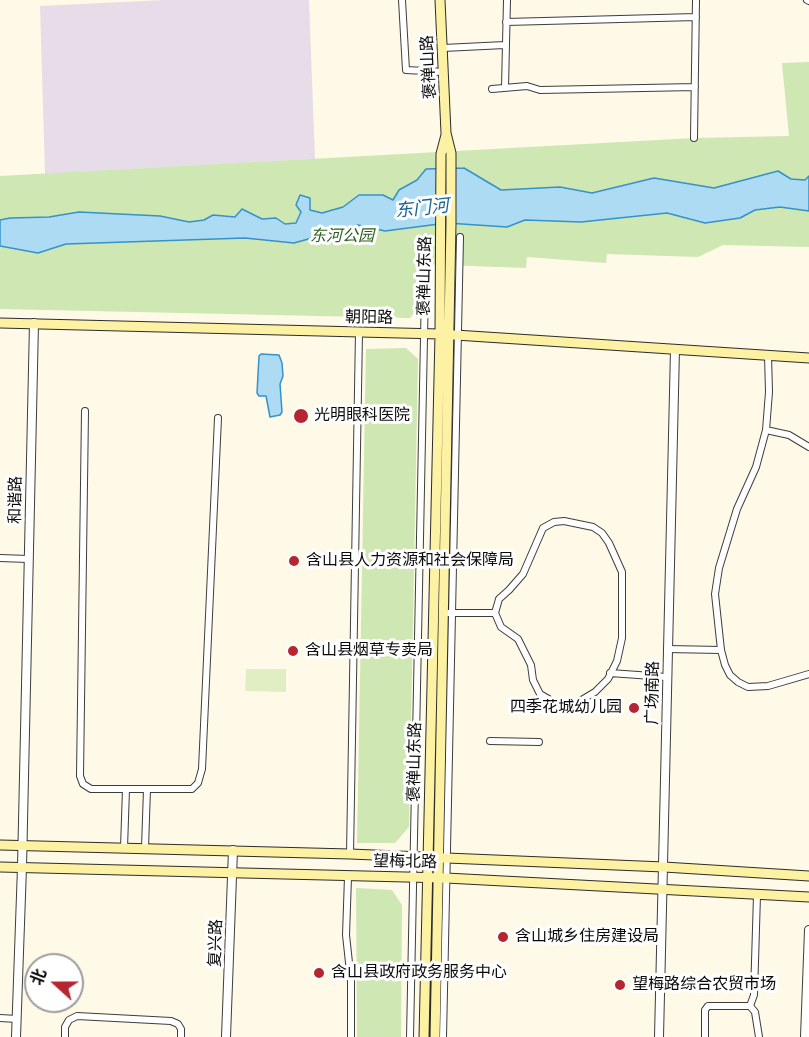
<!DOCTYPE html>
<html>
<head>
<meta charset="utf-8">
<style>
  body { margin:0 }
  #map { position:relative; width:809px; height:1037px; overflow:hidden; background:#fff9e7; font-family:Bitter,"Noto Sans SC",serif }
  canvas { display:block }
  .north { position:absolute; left:24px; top:953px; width:60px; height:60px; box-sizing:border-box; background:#fff; border:2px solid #9d9d9d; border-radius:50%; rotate:291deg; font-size:16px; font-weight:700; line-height:24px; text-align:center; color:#0a0a0a }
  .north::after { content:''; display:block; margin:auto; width:21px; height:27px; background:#b52631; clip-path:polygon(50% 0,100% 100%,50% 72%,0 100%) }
</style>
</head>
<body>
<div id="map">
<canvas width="809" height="1037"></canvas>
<div class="north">北</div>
</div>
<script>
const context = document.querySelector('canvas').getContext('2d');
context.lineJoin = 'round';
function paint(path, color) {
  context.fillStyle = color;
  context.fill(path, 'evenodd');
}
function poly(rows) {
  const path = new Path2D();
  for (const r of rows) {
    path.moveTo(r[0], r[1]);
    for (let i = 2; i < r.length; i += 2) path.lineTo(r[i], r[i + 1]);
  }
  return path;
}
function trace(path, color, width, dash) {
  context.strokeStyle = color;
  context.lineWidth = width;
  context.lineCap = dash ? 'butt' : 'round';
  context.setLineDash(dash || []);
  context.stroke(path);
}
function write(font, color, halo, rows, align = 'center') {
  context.font = font + ' Bitter,"Noto Sans SC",serif';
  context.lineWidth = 6;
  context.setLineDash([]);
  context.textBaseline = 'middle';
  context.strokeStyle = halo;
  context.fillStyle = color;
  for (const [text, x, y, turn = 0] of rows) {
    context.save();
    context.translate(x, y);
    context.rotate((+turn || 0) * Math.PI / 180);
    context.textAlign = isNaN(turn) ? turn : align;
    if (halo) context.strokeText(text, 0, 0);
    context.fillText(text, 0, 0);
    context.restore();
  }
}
const industrial = poly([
  [164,0,309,0,315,159,45,174,40,6]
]);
const green = poly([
  [809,62,809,247,723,245,698,257,607,254,606,263,527,257,526,268,418,264,419,306,410,318,0,309,0,176,694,138,789,136,782,63],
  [406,348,418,359,409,827,395,843,357,843,366,349],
  [356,888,392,890,402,905,401,1037,357,1037]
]);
const pitch = poly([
  [246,669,286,669,286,692,245,691]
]);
const water = poly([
  [464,168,501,190,560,187,592,193,654,178,714,188,778,171,791,179,805,180,809,176,809,211,780,207,755,210,740,218,705,223,667,213,581,222,525,220,507,227,447,223,385,231,358,225,294,243,245,238,66,244,38,253,0,246,0,220,10,218,49,217,79,212,160,216,189,222,204,220,213,215,235,217,242,209,262,219,276,218,285,224,296,223,301,212,296,205,300,195,310,198,310,210,322,213,343,207,359,195,383,195,393,200,399,190,417,180,426,169,464,168],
  [261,354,279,355,282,363,283,376,280,384,282,412,280,415,270,417,266,396,259,396,257,393,259,356,261,354]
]);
const minor = poly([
  [402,0,406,70,444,72],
  [807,0,809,1],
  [506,22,696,17],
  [443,48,505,45],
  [505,88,507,0],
  [492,89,527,86,540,90,695,87],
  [694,138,696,0],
  [768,355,769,392,766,430,756,467,737,509,719,568,715,594,721,650,725,665,730,675,738,682,748,687,768,686,809,674],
  [85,411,80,776,83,784,91,789,192,789,198,783,202,769,218,418],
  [766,430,789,435,809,447],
  [564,521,593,527,602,533,609,543,622,572,622,638,617,661,608,679,595,692,575,704,552,701,540,694,533,680,531,665,518,639,501,627,495,613,499,599,509,590,523,574,543,528,554,522,564,521],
  [0,558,28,559],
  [448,613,495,613],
  [667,649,721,650],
  [610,673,666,677],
  [490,741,539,742],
  [124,848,126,789],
  [145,848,147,789],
  [350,854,359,332],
  [348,877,346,935,351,981,351,1037],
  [750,1006,755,1012,759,1037],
  [0,1018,17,1019],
  [65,1037,65,1027,69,1020,77,1016,171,1021,178,1024,181,1029,181,1037],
  [410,1037,426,238],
  [443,1037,460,237],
  [705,1037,705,1010,708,1006,750,1006,754,995,757,895]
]);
const tertiary = poly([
  [16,1037,22,867,34,323],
  [226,1037,233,850],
  [659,1037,675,349],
  [805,1037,809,930]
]);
const secondary = poly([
  [0,323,440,334,809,358],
  [0,845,350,854,664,867,809,876],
  [0,867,446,878,809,897],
  [424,1037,440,334,441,154,446,135],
  [435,1037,451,224,451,153,446,133,440,0]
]);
const markers = [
  [301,416,8,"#b52631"],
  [294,561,6,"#b52631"],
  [293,651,6,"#b52631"],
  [634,708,6,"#b52631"],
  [503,937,6,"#b52631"],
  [319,973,6,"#b52631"],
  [620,985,6,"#b52631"]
];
const streetNames = [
  ["褒禅山路",429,67,-93],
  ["褒禅山东路",425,276,-89],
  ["朝阳路",369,318,1],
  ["和谐路",16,500,-89],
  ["广场南路",653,693,-89],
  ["褒禅山东路",415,762,-89],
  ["望梅北路",405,862,1],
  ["复兴路",216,943,-88]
];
const parkNames = [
  ["东河公园",342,237]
];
const poiNames = [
  ["光明眼科医院",314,416],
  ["含山县人力资源和社会保障局",306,561],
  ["含山县烟草专卖局",305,651],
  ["四季花城幼儿园",622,708,"right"],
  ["含山城乡住房建设局",515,937],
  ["含山县政府政务服务中心",331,973],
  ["望梅路综合农贸市场",632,985]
];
const waterNames = [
  ["东门河",422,209,-6]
];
paint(industrial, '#e7dde9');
paint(green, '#cfe7b3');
paint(pitch, '#e1eec4');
paint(water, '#addbf4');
trace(water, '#3692c9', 1.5);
trace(minor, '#3d3d3d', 8);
trace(tertiary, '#3d3d3d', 10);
trace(secondary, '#2c2c2c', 11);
trace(minor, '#fff', 6);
trace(tertiary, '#fff', 8);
trace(secondary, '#fdf1a3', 9);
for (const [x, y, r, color] of markers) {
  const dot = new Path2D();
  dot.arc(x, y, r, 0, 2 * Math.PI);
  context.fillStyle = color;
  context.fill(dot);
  trace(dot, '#fff', 2);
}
write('16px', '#0a0a0a', '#fff', streetNames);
write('italic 16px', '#2c5e1d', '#fff', parkNames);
write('16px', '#0a0a0a', '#fff', poiNames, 'left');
write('italic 18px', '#186296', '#fff', waterNames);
</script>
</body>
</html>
